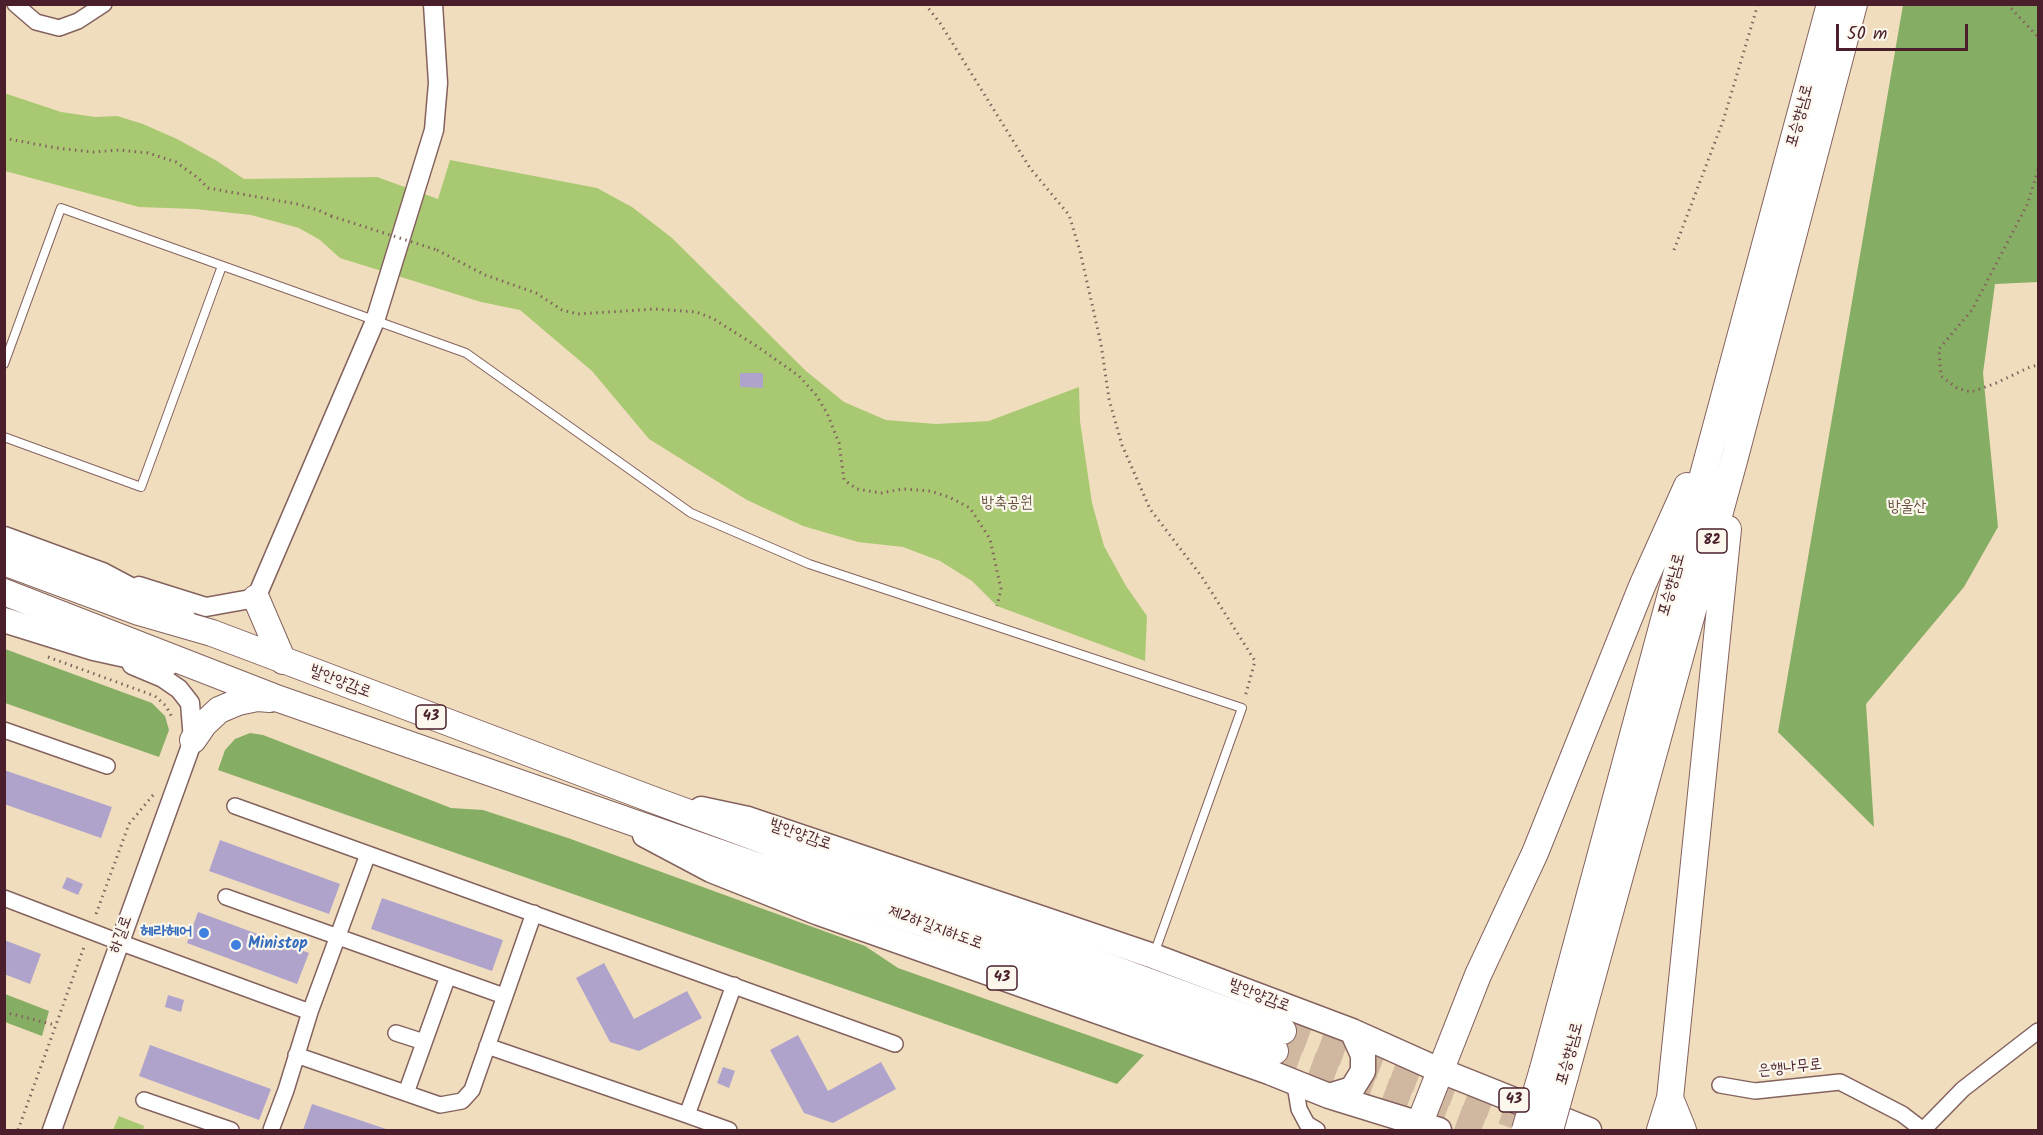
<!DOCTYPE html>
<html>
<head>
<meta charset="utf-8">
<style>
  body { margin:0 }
  #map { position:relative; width:2043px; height:1135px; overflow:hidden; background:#f0ddbd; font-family:Kalam,sans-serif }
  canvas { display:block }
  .frame { position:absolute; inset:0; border:6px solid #4a1f2b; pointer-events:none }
  .scale { position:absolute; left:1836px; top:24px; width:132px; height:27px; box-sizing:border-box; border:3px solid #4a1f2b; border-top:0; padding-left:8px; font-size:18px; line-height:21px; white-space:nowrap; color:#4a1f2b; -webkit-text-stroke:4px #fbf7ec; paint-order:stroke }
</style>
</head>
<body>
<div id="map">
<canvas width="2043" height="1135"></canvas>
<div class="frame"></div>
<div class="scale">50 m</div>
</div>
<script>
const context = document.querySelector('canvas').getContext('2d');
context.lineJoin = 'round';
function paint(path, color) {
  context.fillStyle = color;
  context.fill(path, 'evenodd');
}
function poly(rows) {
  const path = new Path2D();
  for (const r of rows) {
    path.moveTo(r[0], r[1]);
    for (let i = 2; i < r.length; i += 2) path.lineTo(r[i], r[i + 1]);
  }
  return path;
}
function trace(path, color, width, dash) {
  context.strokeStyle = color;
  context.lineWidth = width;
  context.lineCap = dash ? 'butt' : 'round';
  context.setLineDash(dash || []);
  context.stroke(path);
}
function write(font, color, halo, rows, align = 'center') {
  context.font = font + ' Kalam,"Poor Story",sans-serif';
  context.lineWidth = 4.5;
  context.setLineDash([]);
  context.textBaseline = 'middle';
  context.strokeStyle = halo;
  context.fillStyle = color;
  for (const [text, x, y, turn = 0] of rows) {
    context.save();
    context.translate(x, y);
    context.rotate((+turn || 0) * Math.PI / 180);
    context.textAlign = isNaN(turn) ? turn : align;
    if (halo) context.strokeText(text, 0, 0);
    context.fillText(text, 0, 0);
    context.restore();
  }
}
const green = poly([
  [4,93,61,112,95,117,117,116,143,124,177,139,217,161,244,179,377,177,438,199,450,160,597,188,632,207,672,238,806,371,844,402,886,420,936,424,989,421,1079,387,1080,421,1092,503,1104,546,1126,586,1147,616,1145,661,997,606,972,581,940,561,903,547,858,542,803,526,747,500,649,439,592,371,520,310,481,302,340,258,320,240,299,228,251,215,195,209,139,207,5,171],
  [119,1116,144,1126,143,1130,113,1130]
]);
const forest = poly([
  [1903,5,2038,5,2038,282,1995,284,1983,373,1998,527,1964,587,1866,704,1874,827,1778,732],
  [5,649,152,703,165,716,169,730,159,757,5,703],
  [250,733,263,735,451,808,483,810,568,838,865,946,898,968,1144,1055,1117,1084,218,770,225,750,235,739],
  [5,994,49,1011,42,1036,5,1022]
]);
const building = poly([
  [740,373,763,373,763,388,740,387],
  [4,770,112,807,101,838,4,804],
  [220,840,340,884,329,914,209,871],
  [67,877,83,884,78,895,62,888],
  [382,898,503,940,492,971,371,929],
  [198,912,309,953,297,984,187,943],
  [4,940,41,954,30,984,4,974],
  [604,963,634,1019,687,991,702,1018,639,1051,610,1042,576,978],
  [168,995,184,1000,181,1012,165,1007],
  [798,1035,828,1091,881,1062,896,1089,833,1123,804,1113,770,1050],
  [150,1045,271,1089,259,1120,139,1076],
  [723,1067,735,1071,729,1088,717,1083],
  [312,1104,389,1130,303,1130]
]);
const trunkTunnel = poly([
  [1283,1031,1549,1128],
  [1275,1051,1494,1130]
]);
const path = poly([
  [925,4,940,23,1030,168,1069,215,1080,251,1101,344,1109,399,1122,445,1150,509,1202,577,1255,661,1245,697],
  [2007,4,2038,37],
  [4,138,56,148,93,152,120,150,148,153,176,162,198,178,208,188,297,204,318,210,331,216],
  [2038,170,2028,203,1972,310,1939,349,1941,376,1957,388,1971,392,1994,384,2030,367,2038,365],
  [437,250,485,275,536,293,562,310,578,314,655,309,696,312,712,318,758,347,799,376,816,395,827,413,839,443,844,480,857,489,881,493,903,489,930,491,949,497,970,508,990,539,1001,589,997,606],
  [1674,250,1723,121,1758,4],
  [48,657,155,696,166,706,172,717],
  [96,914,129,824,154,794],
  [4,1012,55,1025],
  [18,1130,84,947]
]);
const service = poly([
  [4,364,61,208,466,353,691,513,809,564,1242,708,1154,954],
  [4,437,141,487,222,266]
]);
const minor = poly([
  [15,4,36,22,59,28,78,21,104,4],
  [4,730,107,766],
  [235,806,895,1044],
  [226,897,504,996],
  [4,898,119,942,310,1012,286,1090,271,1130],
  [310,1012,368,854],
  [396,1033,424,1042],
  [487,1046,687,1115,734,985],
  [296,1055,440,1105,462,1101,472,1090,534,913],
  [1299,1084,1296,1091,1299,1109,1307,1124,1317,1130],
  [1720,1085,1755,1091,1840,1082,1902,1114,1923,1130],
  [406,1093,448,976],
  [144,1100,231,1130],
  [687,1115,729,1130],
  [1923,1130,1963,1089,2038,1031]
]);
const tertiary = poly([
  [139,586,206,607,256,598,375,321,434,130,438,83,433,4],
  [52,1130,193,740,190,703,179,689,163,678,132,665]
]);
const primary = poly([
  [4,539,102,575,183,618],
  [4,620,94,648,167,664],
  [701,809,748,819,1153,956,1352,1031,1439,1070,1589,1130],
  [645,835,711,870,819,913,1269,1072,1329,1096,1439,1130],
  [1329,1096,1352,1089,1363,1071,1363,1055,1352,1031]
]);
const trunk = poly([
  [4,562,139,612,212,633,651,799,1283,1031],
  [4,592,279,699,924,924,1275,1051],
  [256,598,283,661],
  [193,740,204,724,219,710,238,702,257,698,270,699],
  [1543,1069,1830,4],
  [1565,1076,1735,457,1854,4],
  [1670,1098,1683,1130],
  [1417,1130,1478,975,1535,853,1642,586,1687,486],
  [1660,1130,1670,1098,1728,529]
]);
const pathBridge = poly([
  [331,216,437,250]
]);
const trunkBridge = poly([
  [1525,1130,1543,1069],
  [1550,1130,1565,1076]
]);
const markers = [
  [204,933,6,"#3f7fe0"],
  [236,945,6,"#3f7fe0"]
];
const shields = [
  [1712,541,30],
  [431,717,30],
  [1002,978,30],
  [1514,1100,30]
];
const shieldNames = [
  ["82",1712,541],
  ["43",431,717],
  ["43",1002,978],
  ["43",1514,1100]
];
const streetNames = [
  ["포승향남로",1801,116,-75],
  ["포승향남로",1673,585,-75],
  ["발안양감로",340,683,21],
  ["발안양감로",800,836,19],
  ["제2하길지하도로",935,929,20],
  ["하길로",122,935,-70],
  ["발안양감로",1259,997,21],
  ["포승향남로",1571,1054,-75],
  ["은행나무로",1790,1069,-6]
];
const parkNames = [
  ["방축공원",1007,504],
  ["방울산",1907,508]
];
const shopNames = [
  ["헤라헤어",192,933],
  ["Ministop",248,945,"left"]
];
paint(green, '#a8c972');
paint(forest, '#86ad64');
paint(building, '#afa3cc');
trace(trunkTunnel, '#cfb7a0', 26, [26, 13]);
trace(service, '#84625e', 10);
trace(minor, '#84625e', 18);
trace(tertiary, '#84625e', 21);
trace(primary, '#84625e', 27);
trace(trunk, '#84625e', 28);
trace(path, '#84625e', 3, [1.5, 4.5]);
trace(service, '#fff', 8);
trace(minor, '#fff', 15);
trace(tertiary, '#fff', 18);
trace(primary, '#fff', 24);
trace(trunk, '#fff', 26);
trace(trunkBridge, '#84625e', 28, []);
trace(pathBridge, '#84625e', 3, [1.5, 4.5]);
trace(trunkBridge, '#fff', 26);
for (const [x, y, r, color] of markers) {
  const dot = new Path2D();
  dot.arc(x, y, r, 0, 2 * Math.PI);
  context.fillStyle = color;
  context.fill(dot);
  trace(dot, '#fbf7ec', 2);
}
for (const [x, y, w] of shields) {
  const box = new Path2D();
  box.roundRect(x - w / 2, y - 12, w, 24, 4.5);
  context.fillStyle = '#fbf7ec';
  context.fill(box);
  trace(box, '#4a1f2b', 1.5);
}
write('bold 15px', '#4a1f2b', null, shieldNames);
write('16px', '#4a1f2b', '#fbf7ec', streetNames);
write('16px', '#665240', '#fbf7ec', parkNames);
write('bold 16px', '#366cbe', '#fbf7ec', shopNames, 'right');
</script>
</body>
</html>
